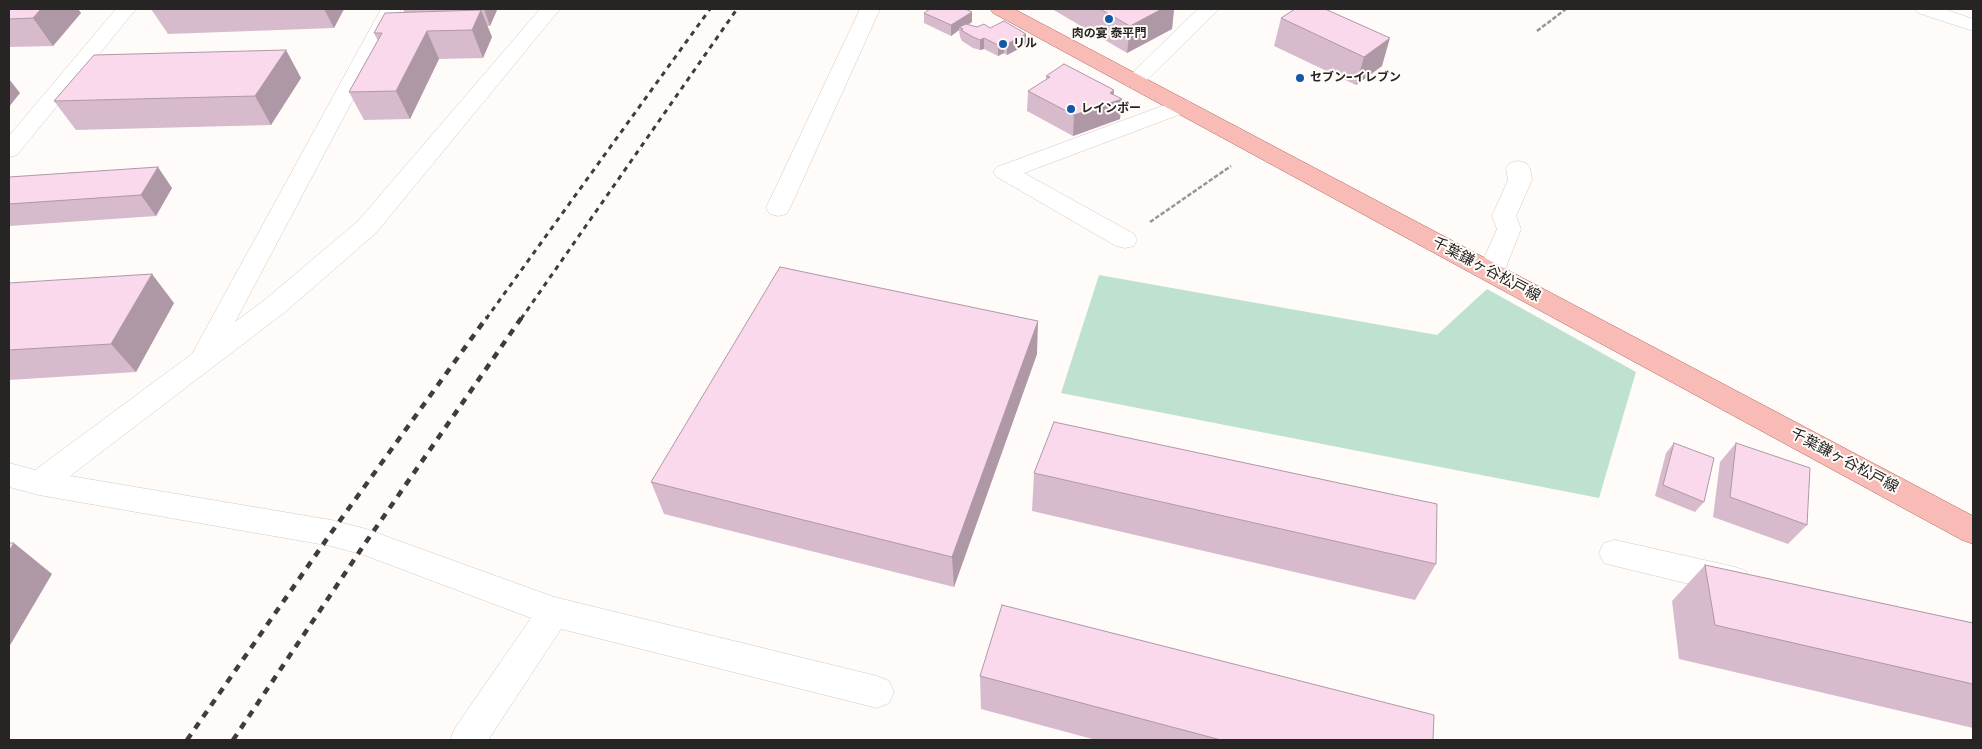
<!DOCTYPE html>
<html>
<head>
<meta charset="utf-8">
<style>
  body { margin:0 }
  #map { position:relative; width:1982px; height:749px; overflow:hidden; background:#fefbf8; font-family:Poppins,sans-serif }
  canvas { display:block }
  .frame { position:absolute; inset:0; border:10px solid #272523; pointer-events:none }
</style>
</head>
<body>
<div id="map">
<canvas width="1982" height="749"></canvas>
<div class="frame"></div>
</div>
<script>
const context = document.querySelector('canvas').getContext('2d');
context.lineJoin = 'round';
function paint(path, color) {
  context.fillStyle = color;
  context.fill(path, 'evenodd');
}
function poly(rows) {
  const path = new Path2D();
  for (const r of rows) {
    path.moveTo(r[0], r[1]);
    for (let i = 2; i < r.length; i += 2) path.lineTo(r[i], r[i + 1]);
  }
  return path;
}
function trace(path, color, width, dash) {
  context.strokeStyle = color;
  context.lineWidth = width;
  context.lineCap = dash ? 'butt' : 'round';
  context.setLineDash(dash || []);
  context.stroke(path);
}
function write(font, color, halo, rows, align = 'center') {
  context.font = font + ' Poppins,"Noto Sans JP",sans-serif';
  context.lineWidth = 4;
  context.setLineDash([]);
  context.textBaseline = 'middle';
  context.strokeStyle = halo;
  context.fillStyle = color;
  for (const [text, x, y, turn = 0] of rows) {
    context.save();
    context.translate(x, y);
    context.rotate((+turn || 0) * Math.PI / 180);
    context.textAlign = isNaN(turn) ? turn : align;
    if (halo) context.strokeText(text, 0, 0);
    context.fillText(text, 0, 0);
    context.restore();
  }
}
const green = poly([
  [1099,275,1437,335,1487,289,1636,372,1599,498,1061,393]
]);
const path = poly([
  [1537,31,1566,9],
  [1150,222,1231,166]
]);
const minor = poly([
  [116,9,136,9,17,155,9,157,9,136,116,9],
  [381,9,401,9,235,322,267,298,358,221,540,9,560,9,376,233,285,312,70,476,331,520,366,529,554,597,877,676,889,681,894,692,889,703,877,708,561,629,488,740,450,740,455,728,531,618,364,555,331,546,39,495,9,487,9,463,35,470,192,354,381,9],
  [860,9,880,9,790,208,786,214,778,216,770,214,766,208,860,9],
  [1198,9,1219,9,1141,86,1134,88,1127,86,1123,82,1127,78,1198,9],
  [1915,9,1944,9,1973,19,1973,31,1918,13,1915,9],
  [1181,99,1189,101,1192,106,1189,111,1024,173,1134,234,1137,240,1134,246,1125,248,1116,246,997,177,993,172,997,167,1181,99],
  [1518,161,1526,163,1530,168,1532,180,1516,216,1521,229,1504,272,1500,278,1491,281,1482,278,1478,272,1497,229,1492,216,1508,180,1506,168,1510,163,1518,161],
  [1615,540,1735,567,1746,571,1751,581,1746,591,1735,595,1615,566,1604,563,1599,553,1604,543,1615,540]
]);
const major = poly([
  [990,9,1014,9,1973,516,1973,544,1962,540,993,13,990,9]
]);
const railFar1 = poly([
  [486,319,710,9],
  [521,319,737,9]
]);
const rail = poly([
  [187,740,331,533,487,317],
  [233,740,366,542,522,317]
]);
const wall = poly([
  [9,9,78,9,81,13,53,46,9,47],
  [151,9,344,9,334,28,168,34],
  [403,9,496,9,497,10,490,26,487,26,492,37,483,58,439,59,410,119,364,120,349,92,378,41,374,33,404,12],
  [1052,9,1174,9,1172,29,1127,53],
  [1295,9,1382,66,1356,85,1274,46,1281,18],
  [972,12,972,22,968,25,977,27,990,28,1026,45,1007,55,1004,53,998,56,984,49,980,50,973,48,962,41,960,37,959,30,951,36,924,23,924,13],
  [286,50,301,78,271,125,76,130,54,101],
  [1046,76,1114,90,1113,95,1122,99,1120,119,1073,136,1027,111,1028,91,1046,80],
  [9,177,172,188,156,216,9,226],
  [9,283,174,303,136,372,9,380],
  [1037,354,954,587,664,514,651,482],
  [1674,443,1704,502,1695,512,1655,496,1666,453],
  [1736,443,1807,525,1788,544,1713,517,1720,462],
  [1034,473,1436,564,1415,600,1032,511],
  [1705,565,1973,623,1973,728,1679,659,1672,601],
  [980,676,1433,740,1096,740,981,709]
]);
const shadedWall = poly([
  [41,9,78,9,81,13,53,46,33,18],
  [324,9,344,9,334,28],
  [484,9,496,9,497,10,490,26],
  [1162,9,1174,9,1172,29,1127,53,1130,26],
  [481,10,492,37,483,58,472,30],
  [972,12,972,22,962,28,959,27,959,30,951,36,951,25],
  [427,31,439,59,410,119,396,91],
  [1026,34,1026,45,1007,55,1007,44],
  [984,38,984,49,980,50,980,40],
  [1390,38,1382,66,1356,85,1364,57],
  [1004,42,1004,53,998,56,998,45],
  [286,50,301,78,271,125,255,96],
  [9,79,20,93,9,107],
  [1114,90,1113,102,1122,99,1120,119,1073,136,1074,115],
  [158,167,172,188,156,216,141,195],
  [152,274,174,303,136,372,111,344],
  [1038,321,1037,354,954,587,952,557],
  [14,543,52,574,9,647,9,551]
]);
const building = poly([
  [9,9,41,9,33,18,9,19,9,9],
  [930,9,965,9,972,12,951,25,924,13,930,9],
  [1100,9,1162,9,1130,26,1100,9],
  [1295,9,1325,9,1390,38,1364,57,1281,18,1295,9],
  [481,10,472,30,427,31,396,91,349,92,382,33,374,33,385,13,481,10],
  [1004,21,1026,34,1007,44,1004,42,998,45,984,38,980,40,973,37,961,30,963,29,959,27,966,24,977,27,984,24,990,28,1004,21],
  [286,50,255,96,54,101,94,55,286,50],
  [1064,64,1114,90,1110,93,1122,99,1074,115,1028,91,1050,77,1046,76,1064,64],
  [158,167,141,195,9,204,9,177,158,167],
  [780,267,1038,321,952,557,651,482,780,267],
  [152,274,111,344,9,350,9,283,152,274],
  [1054,422,1437,504,1436,564,1034,473,1054,422],
  [1674,443,1714,458,1704,502,1663,485,1674,443],
  [1736,443,1810,468,1807,525,1730,497,1736,443],
  [9,543,14,543,9,551,9,543],
  [1705,565,1973,623,1973,684,1715,625,1705,565],
  [1002,605,1434,715,1433,740,1221,740,980,676,1002,605]
]);
const markers = [
  [1109,19,5,"#1159a8"],
  [1003,44,5,"#1159a8"],
  [1300,78,5,"#1159a8"],
  [1071,109,5,"#1159a8"]
];
const farPoinames = [
  ["肉の宴 泰平門",1109,34,"center"],
  ["リル",1013,44],
  ["セブン-イレブン",1310,78],
  ["レインボー",1081,109]
];
const streetNames = [
  ["千葉鎌ヶ谷松戸線",1486,270,28],
  ["千葉鎌ヶ谷松戸線",1844,461,28]
];
paint(green, '#bfe2d0');
trace(minor, '#d0cac6', 1);
trace(major, '#ac6961', 1);
trace(path, '#989593', 2.5, [4.5, 2]);
paint(minor, '#fff');
paint(major, '#f8bbb5');
trace(railFar1, '#3f3d3b', 3, [5, 5]);
trace(rail, '#3f3d3b', 4.5, [7, 7]);
paint(wall, '#d7bbcc');
paint(shadedWall, '#af98a6');
paint(building, '#fad9ed');
trace(building, '#af98a6', 1);
for (const [x, y, r, color] of markers) {
  const dot = new Path2D();
  dot.arc(x, y, r, 0, 2 * Math.PI);
  context.fillStyle = color;
  context.fill(dot);
  trace(dot, '#fefbf8', 2);
}
write('bold 12px', '#272523', '#fefbf8', farPoinames, 'left');
write('15px', '#272523', '#fefbf8', streetNames);
</script>
</body>
</html>
